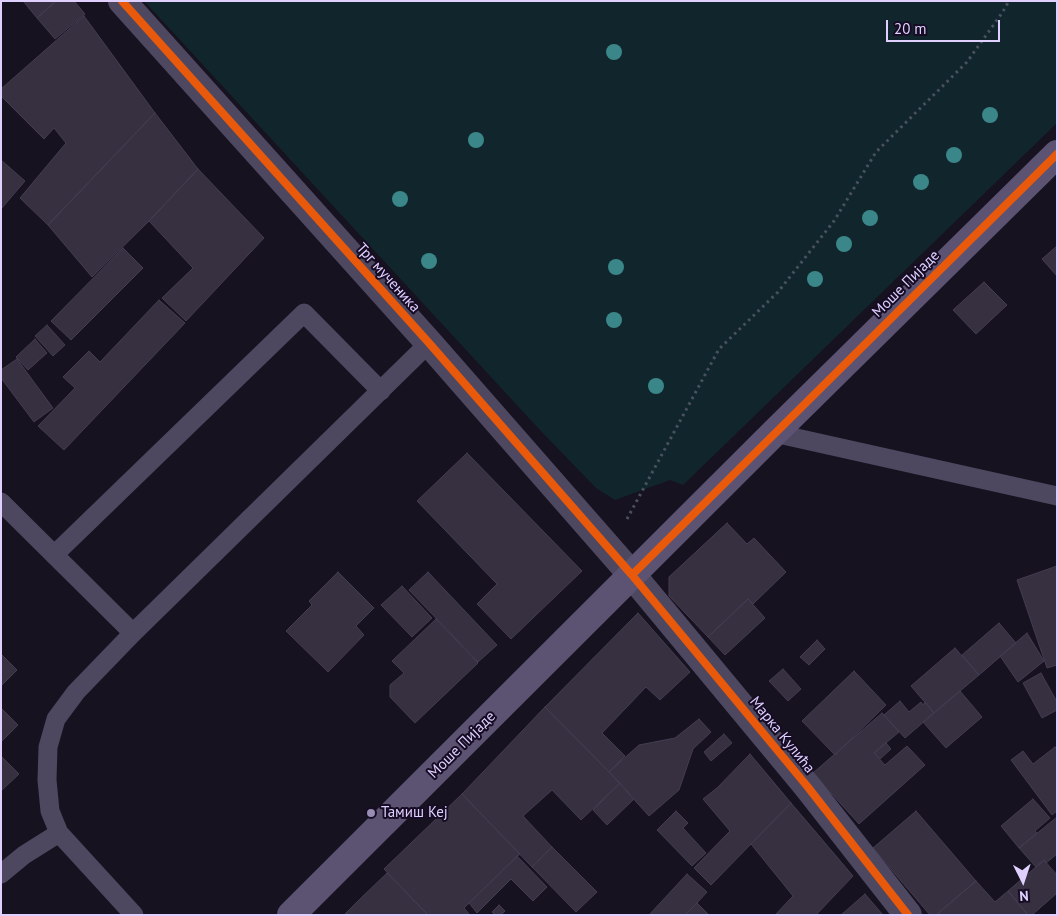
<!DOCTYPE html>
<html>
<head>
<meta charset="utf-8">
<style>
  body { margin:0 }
  #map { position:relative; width:1058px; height:916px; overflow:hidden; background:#17121f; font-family:"PT Sans",sans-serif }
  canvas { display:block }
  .frame { position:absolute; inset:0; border:2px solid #dfd0ff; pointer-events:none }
  .north { position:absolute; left:998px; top:856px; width:50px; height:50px; -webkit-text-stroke:4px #160d24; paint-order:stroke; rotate:176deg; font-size:14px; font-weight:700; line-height:20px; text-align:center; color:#dfd0ff }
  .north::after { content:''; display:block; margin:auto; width:18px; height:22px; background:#dfd0ff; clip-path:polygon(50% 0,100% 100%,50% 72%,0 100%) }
  .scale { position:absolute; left:886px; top:20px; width:114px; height:22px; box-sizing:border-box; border:2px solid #dfd0ff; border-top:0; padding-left:6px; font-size:15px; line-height:18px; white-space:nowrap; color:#dfd0ff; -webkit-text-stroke:4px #160d24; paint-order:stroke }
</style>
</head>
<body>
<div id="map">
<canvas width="1058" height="916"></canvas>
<div class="frame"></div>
<div class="north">N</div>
<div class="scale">20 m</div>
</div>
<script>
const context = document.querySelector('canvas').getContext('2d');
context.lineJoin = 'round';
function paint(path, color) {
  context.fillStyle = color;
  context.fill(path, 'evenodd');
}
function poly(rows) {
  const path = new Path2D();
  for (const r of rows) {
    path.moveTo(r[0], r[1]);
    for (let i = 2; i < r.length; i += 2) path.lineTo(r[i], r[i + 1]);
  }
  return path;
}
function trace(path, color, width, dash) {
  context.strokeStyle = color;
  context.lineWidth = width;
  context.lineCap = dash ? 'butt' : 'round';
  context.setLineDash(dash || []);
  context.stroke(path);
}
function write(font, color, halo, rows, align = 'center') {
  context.font = font + ' "PT Sans",sans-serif';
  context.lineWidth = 4;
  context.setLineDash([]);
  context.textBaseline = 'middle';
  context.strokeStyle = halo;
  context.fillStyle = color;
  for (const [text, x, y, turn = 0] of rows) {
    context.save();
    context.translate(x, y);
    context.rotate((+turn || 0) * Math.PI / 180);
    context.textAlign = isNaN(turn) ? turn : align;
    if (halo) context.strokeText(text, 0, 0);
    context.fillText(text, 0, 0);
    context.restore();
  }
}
const green = poly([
  [144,1,1057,1,1057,123,683,485,670,480,615,500,596,488,539,429]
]);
const building = poly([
  [23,1,56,1,37,18,23,1],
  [56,1,74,1,85,14,55,39,37,18,56,1],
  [84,16,155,113,48,225,20,198,66,143,54,128,44,139,1,96,1,89,84,16],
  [155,113,198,169,149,221,92,277,48,225,155,113],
  [1,160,25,181,1,209,1,160],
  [198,169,264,238,186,321,162,298,193,268,149,221,198,169],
  [1057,246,1057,276,1042,259,1057,246],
  [123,248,143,268,71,340,51,321,123,248],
  [984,282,1007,305,976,334,953,310,984,282],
  [159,300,185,323,64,450,38,426,75,388,63,377,89,351,100,362,159,300],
  [47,325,65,345,53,356,35,336,47,325],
  [35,339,47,353,28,370,16,357,35,339],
  [17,359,53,408,34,422,1,378,1,370,17,359],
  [467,453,582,571,511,639,477,604,497,584,417,501,467,453],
  [727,523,747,544,754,538,786,572,753,604,748,599,708,637,669,596,669,577,727,523],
  [1057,566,1057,665,1047,668,1017,580,1057,566],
  [338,572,374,608,356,626,364,635,328,672,286,631,312,605,309,601,338,572],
  [428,572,497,645,478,662,409,590,428,572],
  [402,586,432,618,412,637,381,605,402,586],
  [748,599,765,618,725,655,708,637,748,599],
  [638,613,690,672,660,700,646,687,602,733,625,756,609,772,545,707,638,613],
  [436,619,478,663,415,723,390,697,390,685,404,673,392,661,436,619],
  [999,623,1016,643,979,675,962,655,999,623],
  [1027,633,1044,661,1018,682,1000,656,1027,633],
  [817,640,825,649,809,665,800,657,817,640],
  [955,648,979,675,934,713,911,686,955,648],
  [1,654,17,670,1,686,1,654],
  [783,669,801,689,788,701,769,681,783,669],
  [854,671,886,705,835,755,802,721,854,671],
  [1041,673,1057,702,1057,710,1042,718,1023,683,1041,673],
  [960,691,982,717,946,748,923,722,960,691],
  [900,701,909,712,921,702,923,705,925,702,934,713,905,738,884,715,900,701],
  [545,707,620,783,581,820,552,790,523,816,552,847,532,867,462,794,545,707],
  [1,708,18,725,1,742,1,708],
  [882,713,899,732,874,753,885,765,907,746,925,765,859,824,813,773,882,713],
  [699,719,711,732,693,749,679,790,649,816,609,772,639,745,675,738,699,719],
  [724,734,732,743,711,761,704,752,724,734],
  [886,743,891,749,880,759,874,753,886,743],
  [1055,747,1057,749,1057,811,1052,815,1011,760,1023,751,1033,764,1055,747],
  [750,754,791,803,711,885,694,868,730,831,703,799,717,788,750,754],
  [1,756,19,774,1,791,1,756],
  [620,783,634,799,607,825,593,810,620,783],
  [462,794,520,854,464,908,470,915,428,915,384,869,462,794],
  [1033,799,1050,818,1035,831,1037,833,1019,848,1001,826,1033,799],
  [791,803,853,876,816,915,775,915,793,896,751,844,791,803],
  [676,811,688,823,683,828,706,853,692,866,657,830,676,811],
  [916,811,976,881,936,915,930,915,873,848,916,811],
  [1057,817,1057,854,1046,863,1044,860,1036,867,1019,848,1057,817],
  [552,847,597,892,576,912,532,867,552,847],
  [517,856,547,887,533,901,511,879,477,913,469,903,517,856],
  [1044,860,1057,875,1057,893,1032,915,1028,915,1008,891,1044,860],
  [387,873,428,915,344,915,360,899,387,873],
  [687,874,707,892,697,903,685,915,649,915,687,874],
  [976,881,995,902,1008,891,1028,915,936,915,976,881],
  [865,894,883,915,841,915,865,894],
  [697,903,709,915,685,915,697,903],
  [499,905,505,911,501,915,495,915,492,912,499,905]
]);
const path = poly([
  [627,519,719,349,778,292,834,221,876,152,967,62,1002,13,1009,1]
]);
const lane = poly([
  [774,433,1057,496],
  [1,502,133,633],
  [54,555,304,313,381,391],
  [1,874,24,855,59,833],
  [134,915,59,833,50,811,47,780,48,747,56,719,76,692,133,633,429,343]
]);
const street = poly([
  [122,1,429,343,632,575,807,786,908,915]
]);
const secondary = poly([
  [291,915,774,433,1057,154]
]);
const cycleway = poly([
  [122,1,429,343,632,575,807,786,908,915],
  [632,575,1057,154]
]);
const trees = [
  [614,52],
  [990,115],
  [476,140],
  [954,155],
  [921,182],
  [400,199],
  [870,218],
  [844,244],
  [429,261],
  [616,267],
  [815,279],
  [614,320],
  [656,386]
];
const markers = [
  [371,813,5,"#998eb1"]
];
const streetNames = [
  ["Трг мученика",388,278,48],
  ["Моше Пијаде",906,284,-45],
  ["Марка Кулића",782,735,51],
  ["Моше Пијаде",462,745,-45]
];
const poiNames = [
  ["Тамиш Кеј",381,813]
];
paint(green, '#11262c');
paint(building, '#373041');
trace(building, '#453c53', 1);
trace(path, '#495062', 3, [2.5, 4]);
trace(lane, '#4d4760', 19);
trace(street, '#4d4760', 28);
trace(secondary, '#5c5373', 28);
trace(cycleway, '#e8590c', 8);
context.fillStyle = '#3a8689';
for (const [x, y] of trees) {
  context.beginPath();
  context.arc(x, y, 8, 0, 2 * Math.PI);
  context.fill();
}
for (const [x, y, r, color] of markers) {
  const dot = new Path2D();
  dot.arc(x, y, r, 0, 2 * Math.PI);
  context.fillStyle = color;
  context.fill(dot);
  trace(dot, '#160d24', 2);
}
write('15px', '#dfd0ff', '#160d24', streetNames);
write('15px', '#dfd0ff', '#160d24', poiNames, 'left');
</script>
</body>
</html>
